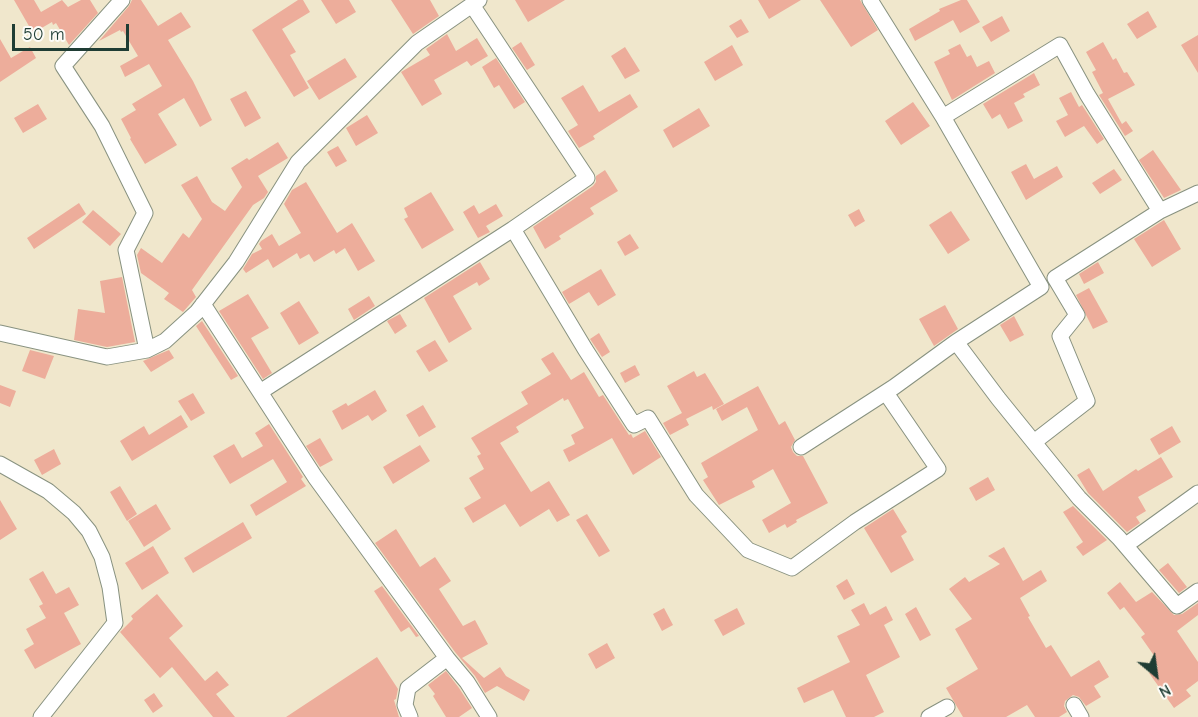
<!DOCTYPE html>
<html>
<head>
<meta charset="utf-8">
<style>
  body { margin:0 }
  #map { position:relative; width:1198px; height:717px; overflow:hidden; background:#f0e7cc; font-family:"Comic Neue",sans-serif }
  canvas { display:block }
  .north { position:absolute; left:1126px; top:645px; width:60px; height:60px; -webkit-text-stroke:4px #fdfcf7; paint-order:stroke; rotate:151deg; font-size:16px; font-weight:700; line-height:24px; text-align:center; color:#1f3d34 }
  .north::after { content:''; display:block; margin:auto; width:21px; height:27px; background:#1f3d34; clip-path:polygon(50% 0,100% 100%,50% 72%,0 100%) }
  .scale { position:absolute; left:12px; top:24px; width:117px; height:27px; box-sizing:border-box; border:3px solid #1f3d34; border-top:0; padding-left:8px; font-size:18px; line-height:21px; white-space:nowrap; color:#1f3d34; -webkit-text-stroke:4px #fdfcf7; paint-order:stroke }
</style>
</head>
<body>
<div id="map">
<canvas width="1198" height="717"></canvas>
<div class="north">N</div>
<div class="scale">50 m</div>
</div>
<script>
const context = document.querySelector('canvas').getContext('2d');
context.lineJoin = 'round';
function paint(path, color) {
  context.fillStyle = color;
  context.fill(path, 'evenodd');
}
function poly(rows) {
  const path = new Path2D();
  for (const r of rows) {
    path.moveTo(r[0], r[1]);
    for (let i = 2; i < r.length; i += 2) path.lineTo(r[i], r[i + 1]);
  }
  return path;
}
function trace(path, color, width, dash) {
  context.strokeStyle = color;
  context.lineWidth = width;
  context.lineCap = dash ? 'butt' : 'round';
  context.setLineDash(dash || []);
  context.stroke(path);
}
const building = poly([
  [14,0,34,0,41,12,62,0,68,7,81,0,90,0,98,13,69,45,56,23,53,25,52,22,33,33],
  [132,0,141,0,158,26,181,12,191,27,168,40,193,81,212,120,200,127,184,98,158,114,177,145,145,164,130,139,131,138,121,119,136,110,132,104,162,86,149,64,125,77,120,66,138,56,123,31,121,32,120,30,99,41,129,6],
  [298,0,303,0,310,12,282,29,296,52,290,55,309,88,294,97,252,30],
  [321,0,349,0,356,12,336,24],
  [391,0,430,0,439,16,413,34],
  [515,0,565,0,528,22],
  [758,0,801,0,769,19],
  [820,0,860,0,878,30,851,47],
  [961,0,967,0,980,22,960,33,953,20,915,41,909,29,940,11,939,9],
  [1148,11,1157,27,1137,39,1127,24],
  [1002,16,1010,31,991,42,982,27],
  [741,19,749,32,737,38,729,26],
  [447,34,456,51,477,38,488,56,471,66,467,61,434,80,442,94,422,106,401,72,430,55,426,49],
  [1198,35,1198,73,1181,45],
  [0,39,11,58,30,47,36,58,0,82],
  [521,42,535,65,527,70,512,48],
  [1103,42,1113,60,1116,58,1124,73,1127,72,1135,85,1108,99,1122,124,1126,121,1133,131,1125,136,1099,95,1103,93,1092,72,1096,70,1086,52],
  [960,44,967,57,971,55,977,67,989,61,995,73,952,100,934,62,950,54,948,50],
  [732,45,743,65,715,81,704,62],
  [625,47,640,71,625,79,611,56],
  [345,58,357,77,319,100,307,81],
  [496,58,525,102,514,109,499,85,494,88,482,67],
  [1034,73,1040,85,1023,94,1025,97,1014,103,1023,121,1008,129,1000,114,992,119,983,104],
  [583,85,599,112,630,94,638,107,593,136,595,139,579,148,568,131,578,125,561,98],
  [246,91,261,118,245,127,230,99],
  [1071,92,1079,107,1082,105,1104,139,1097,144,1084,126,1065,137,1056,121,1068,115,1059,98],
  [913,102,930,126,901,145,885,121],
  [38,104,47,119,23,133,14,118],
  [699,108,710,126,673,148,663,130],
  [367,115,378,133,356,146,346,128],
  [278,142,288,158,258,176,268,192,264,198,253,205,192,290,196,297,183,312,164,299,169,293,141,273,137,255,141,248,162,263,183,233,189,238,202,219,181,185,197,176,212,202,225,211,242,187,231,168,247,158,249,160],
  [338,146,347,161,336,167,327,152],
  [1153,150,1181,190,1164,198,1139,160],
  [1026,164,1034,179,1057,166,1063,177,1026,200,1011,172],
  [1114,169,1122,180,1100,194,1092,183],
  [605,170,618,191,590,208,594,214,559,236,561,239,545,249,533,227,593,186,596,182,596,176],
  [306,182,337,233,352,223,375,261,358,271,345,248,336,254,334,250,314,262,309,254,300,259,297,253,273,268,268,259,246,273,243,269,252,254,262,249,259,244,261,241,272,234,279,246,301,233,284,204,292,190],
  [431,192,454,230,422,249,404,219,408,217,404,208],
  [79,203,86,214,34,249,27,238],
  [496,204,503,216,486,226,490,232,478,238,463,212,474,205,479,214],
  [859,209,865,221,855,227,848,215],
  [93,210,121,234,110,246,82,222],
  [951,211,970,240,948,254,929,225],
  [1164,220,1181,249,1152,267,1134,239],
  [630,234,639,248,625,256,617,242],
  [480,262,490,279,479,286,477,282,453,296,472,329,449,343,424,298],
  [1098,262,1104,273,1084,284,1079,274],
  [601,269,616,295,598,306,589,292,569,304,562,292],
  [122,277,135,342,107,347,74,340,78,309,105,313,100,281],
  [1089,288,1108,322,1093,329,1076,295],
  [248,294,269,328,251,338,272,373,263,379,219,311],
  [369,296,375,306,354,320,348,309],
  [299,301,319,333,299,345,280,313],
  [945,305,958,329,934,346,919,319],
  [400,314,407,326,395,334,387,321],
  [1014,316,1024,335,1010,342,1000,325],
  [202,321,238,376,231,380,196,326],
  [599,333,610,352,602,357,590,339],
  [435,340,448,361,429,372,416,351],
  [30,350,54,356,45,379,22,371],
  [169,350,174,358,151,372,143,361],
  [553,352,571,380,584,372,599,397,603,395,629,435,631,434,633,438,645,431,661,457,633,475,612,438,569,462,563,450,575,444,571,435,584,428,568,399,564,401,563,398,516,427,519,432,500,443,531,492,549,481,570,515,557,522,549,509,520,527,505,504,473,523,464,508,481,498,469,478,484,469,477,456,481,454,471,438,528,404,521,392,551,374,541,359],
  [635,365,640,375,625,383,620,373],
  [694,371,697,377,705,373,724,404,713,410,712,406,686,419,689,425,670,435,663,423,682,413,667,386],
  [0,385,16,391,10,407,0,403],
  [758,386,779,425,785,421,795,440,791,447,793,452,797,456,803,456,828,503,796,520,797,522,787,528,785,524,769,533,762,520,791,503,773,469,752,481,755,487,719,505,703,480,708,477,701,463,758,430,747,407,722,421,716,409],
  [375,390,387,411,372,421,368,415,342,430,332,411,346,403,348,406],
  [193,393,205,413,191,421,178,401],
  [423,405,436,427,419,437,406,415],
  [181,415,188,427,132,461,120,441,144,426,149,435],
  [269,424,303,477,301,479,306,486,256,516,250,505,287,482,273,459,230,484,213,456,234,444,242,458,263,446,255,433],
  [1172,426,1181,442,1159,455,1150,439],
  [320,438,333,460,320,467,306,446],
  [420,445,430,461,393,484,383,467],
  [54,449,61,464,42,475,34,460],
  [1161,457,1173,477,1138,497,1146,511,1136,517,1140,523,1127,532,1088,493,1077,475,1089,468,1103,491,1136,469,1138,471],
  [988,477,995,490,976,501,969,488],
  [120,486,137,514,127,521,110,492],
  [0,500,17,529,0,540],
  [156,504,171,529,144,547,128,521],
  [1073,506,1107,540,1083,556,1076,547,1083,542,1063,512],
  [893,509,907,532,901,536,914,560,891,573,864,528],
  [587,514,610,551,599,557,576,520],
  [243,522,252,538,193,573,184,558],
  [396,529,420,567,435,557,451,581,439,589,463,626,475,620,488,644,462,658,484,678,500,667,506,676,530,690,524,701,497,686,485,693,475,676,455,652,375,543],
  [153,546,169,573,142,590,125,563],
  [1004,547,1023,581,1041,570,1047,581,1020,598,1030,616,1028,617,1046,648,1051,645,1071,677,1099,660,1109,677,1094,686,1101,697,1086,706,1079,697,1073,695,1065,701,1064,706,1067,712,1059,717,1035,717,1027,705,1006,717,963,717,946,688,978,669,955,629,972,619,949,589,965,577,969,582,1000,564,988,556],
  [1168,563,1187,587,1179,593,1159,570],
  [43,571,56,594,69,587,79,605,64,613,81,644,35,669,24,650,34,644,26,629,46,618,39,606,43,604,29,579],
  [847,579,855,594,844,600,836,586],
  [1120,582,1136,602,1152,592,1174,615,1182,614,1198,603,1198,615,1177,631,1198,662,1198,681,1186,690,1191,696,1174,708,1149,673,1158,667,1152,658,1155,657,1141,637,1145,634,1124,607,1120,610,1107,593],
  [382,586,419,636,416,637,409,627,401,632,374,591],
  [157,594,183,626,169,638,205,681,217,671,229,685,216,694,235,717,213,717,172,667,160,678,120,632,133,619,131,616],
  [864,603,870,615,886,606,893,620,884,625,900,657,866,675,884,712,874,717,846,717,833,690,804,703,797,688,850,662,837,636,860,625,851,610],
  [916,607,931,635,920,641,905,614],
  [664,608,673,625,662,631,653,614],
  [737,608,745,624,723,636,714,620],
  [607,643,615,658,596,669,588,654],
  [377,657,398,689,396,699,394,700,399,717,286,717],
  [446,671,459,688,472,708,459,717,446,717,433,696,435,694,428,685],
  [154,693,163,706,153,713,144,700]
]);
const street = poly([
  [122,0,63,66,102,126,145,213,126,250,147,350],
  [870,0,943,117,1041,287,956,342,998,398,1079,498,1119,538,1177,606,1198,591],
  [472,5,587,178,513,229],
  [943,117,1060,45,1087,94,1160,211,1055,278,1077,315,1060,336,1087,401,1034,442],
  [1160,211,1198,193],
  [203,304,315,477,447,658,408,688,405,705,410,717],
  [0,333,107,357,147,350,165,341,197,312,236,262,298,162,417,43,479,0],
  [260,392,513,229,585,349,634,425,648,418,696,495,748,550,792,568,855,522,938,469,886,393],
  [801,447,894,387,956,342],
  [0,464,48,491,74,513,89,531,102,557,110,587,115,623,41,717],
  [1126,545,1198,493],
  [447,658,467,682,489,717],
  [1074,705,1081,717],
  [929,717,947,707]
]);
paint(building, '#edad9b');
trace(street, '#889280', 17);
trace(street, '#fff', 15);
</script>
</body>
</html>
